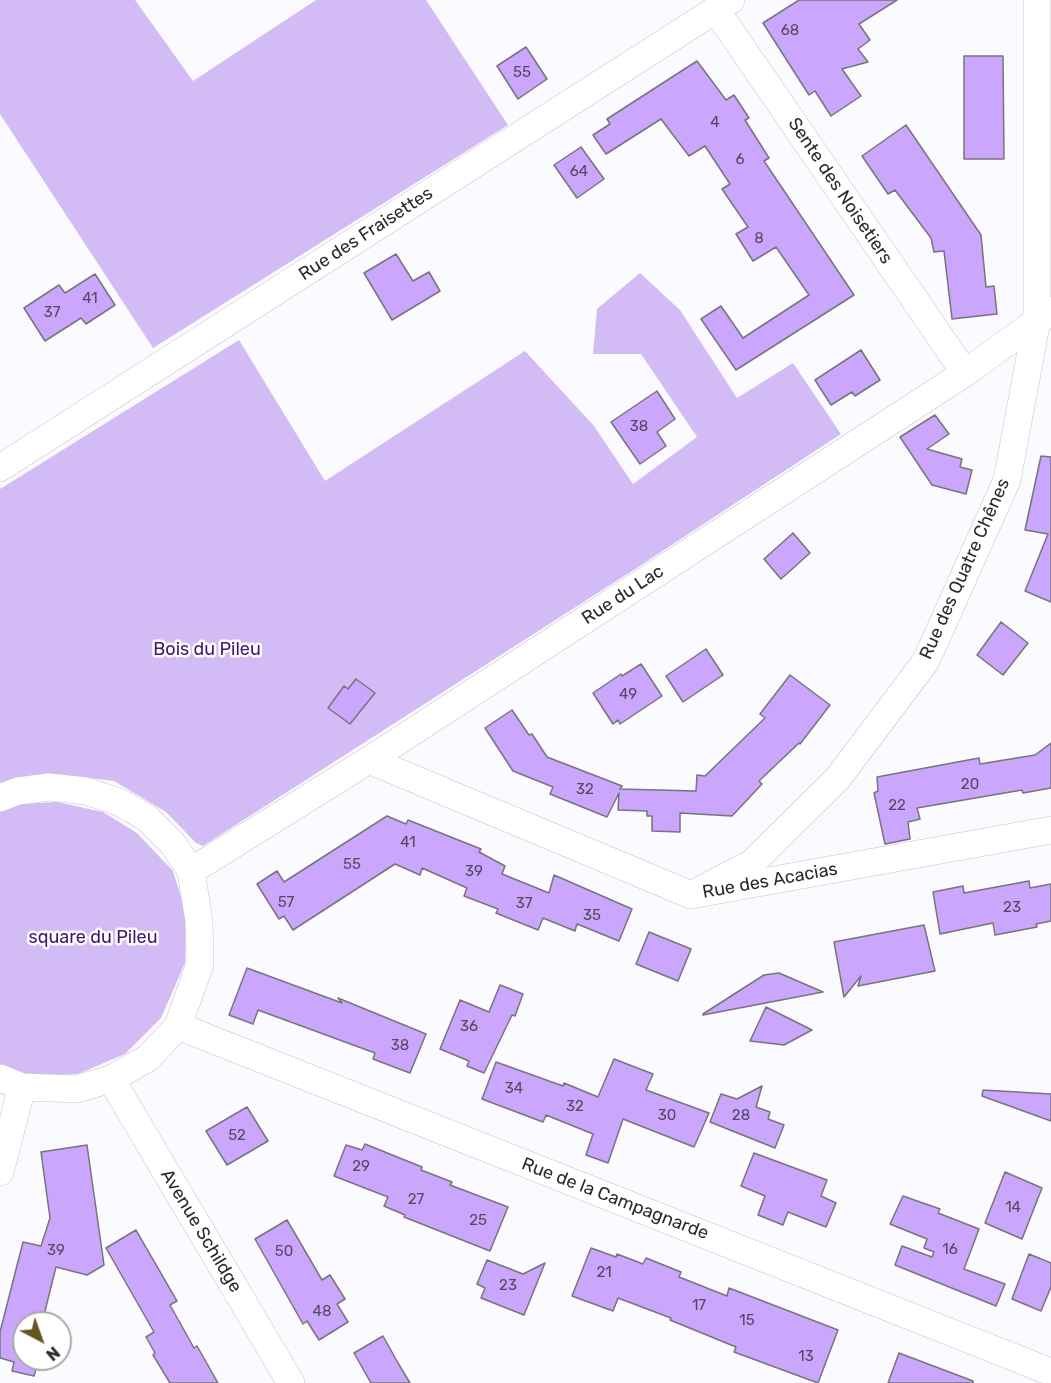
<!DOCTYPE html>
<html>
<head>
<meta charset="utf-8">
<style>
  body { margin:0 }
  #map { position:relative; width:1051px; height:1383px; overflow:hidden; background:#fbfafe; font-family:Rubik,sans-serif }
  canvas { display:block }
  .north { position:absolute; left:12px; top:1311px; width:60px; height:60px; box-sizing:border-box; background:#fff; border:2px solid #aaaaab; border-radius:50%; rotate:139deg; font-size:16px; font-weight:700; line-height:24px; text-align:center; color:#2b2a2d }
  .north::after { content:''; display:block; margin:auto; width:21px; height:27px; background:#645522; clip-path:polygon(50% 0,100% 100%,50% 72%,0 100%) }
</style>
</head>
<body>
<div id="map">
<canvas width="1051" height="1383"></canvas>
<div class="north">N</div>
</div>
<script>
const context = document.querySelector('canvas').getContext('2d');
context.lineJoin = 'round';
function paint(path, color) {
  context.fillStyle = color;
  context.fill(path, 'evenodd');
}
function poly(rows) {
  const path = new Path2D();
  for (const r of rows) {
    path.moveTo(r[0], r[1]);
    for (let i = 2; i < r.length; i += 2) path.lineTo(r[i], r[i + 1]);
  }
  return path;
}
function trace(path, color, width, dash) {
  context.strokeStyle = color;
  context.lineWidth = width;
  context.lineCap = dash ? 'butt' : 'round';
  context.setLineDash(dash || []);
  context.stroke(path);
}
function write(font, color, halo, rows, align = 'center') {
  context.font = font + ' Rubik,sans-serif';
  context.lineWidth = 5;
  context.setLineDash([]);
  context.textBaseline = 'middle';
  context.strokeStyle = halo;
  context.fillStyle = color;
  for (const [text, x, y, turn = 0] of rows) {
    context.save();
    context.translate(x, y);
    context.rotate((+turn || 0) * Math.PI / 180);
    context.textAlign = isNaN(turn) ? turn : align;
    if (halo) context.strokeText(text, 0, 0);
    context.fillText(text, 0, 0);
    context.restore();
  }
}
const green = poly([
  [0,0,135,0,193,81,316,0,426,0,508,125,153,348,0,114],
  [640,273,680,310,737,398,793,363,841,434,635,569,203,846,196,843,166,812,114,781,73,776,33,775,0,784,0,489,239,340,325,481,525,351,594,426,633,484,697,437,641,354,593,354,597,309],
  [57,802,103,812,137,833,173,871,186,913,185,963,161,1018,125,1054,78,1074,33,1076,0,1065,0,812,21,804]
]);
const building = poly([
  [799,0,897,0,859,24,870,40,858,49,868,62,842,69,861,96,831,116,815,91,809,95,763,23,799,0],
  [526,47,547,79,518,99,497,66,526,47],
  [964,56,1003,56,1004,159,964,159,964,56],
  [697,61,726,100,734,95,749,118,745,120,769,158,764,161,854,295,736,370,701,319,721,306,743,338,809,295,776,247,753,261,736,234,748,227,722,189,730,184,705,146,689,156,661,119,606,154,593,135,610,124,607,119,697,61],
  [906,125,981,235,986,287,994,286,997,314,952,319,944,251,934,252,931,238,895,190,888,194,862,156,906,125],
  [581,147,604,179,577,198,554,165,581,147],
  [396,254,413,281,429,272,440,291,392,320,364,273,396,254],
  [95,274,115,305,86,324,81,318,45,341,24,308,59,285,65,293,95,274],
  [861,350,880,380,855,396,852,392,831,405,815,380,861,350],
  [657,391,675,419,657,432,666,446,640,464,611,422,657,391],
  [935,415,949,434,927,449,962,459,960,467,972,470,966,494,932,485,900,437,935,415],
  [1041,456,1051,457,1051,602,1025,591,1048,534,1025,530,1041,456],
  [793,533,810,553,781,579,764,559,793,533],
  [1001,622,1028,643,1003,675,977,655,1001,622],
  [706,649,723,675,683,702,666,676,706,649],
  [641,664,662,696,620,724,618,720,613,724,593,693,621,674,622,676,641,664],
  [790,675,830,705,800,744,799,743,759,781,762,784,732,816,680,813,680,832,652,831,652,816,647,816,647,811,618,810,619,793,607,817,550,794,553,787,513,771,485,728,512,710,529,735,532,734,547,757,622,786,620,789,696,791,697,775,705,776,765,718,760,714,790,675],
  [356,679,375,693,350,724,328,708,344,686,348,689,356,679],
  [1051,743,1051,788,1023,793,1022,790,917,808,920,819,908,822,910,839,885,844,874,793,878,791,877,777,979,758,980,764,1035,755,1051,743],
  [387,816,406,824,408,820,481,849,479,852,505,866,502,874,549,893,554,875,632,909,619,941,577,924,575,931,543,918,538,930,496,913,498,909,464,896,467,888,422,868,420,875,395,864,293,930,284,916,279,919,257,884,277,871,284,882,387,816],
  [1029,881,1030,888,1051,884,1051,921,1036,924,1037,927,995,935,993,923,940,934,933,892,963,886,964,893,1029,881],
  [924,925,935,971,858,986,861,976,844,997,834,942,924,925],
  [649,932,691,949,678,981,636,964,649,932],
  [247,968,342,1003,338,998,426,1034,410,1073,373,1059,375,1053,258,1010,253,1024,229,1015,247,968],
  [779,973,823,992,703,1015,703,1014,764,975,779,973],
  [500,985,523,994,515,1016,512,1015,484,1073,467,1066,469,1061,440,1049,460,1000,489,1012,500,985],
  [766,1007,812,1030,784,1045,750,1041,766,1007],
  [614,1059,653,1074,646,1090,709,1113,694,1147,623,1119,608,1163,586,1155,593,1134,546,1115,543,1122,482,1099,496,1062,563,1086,564,1083,598,1097,614,1059],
  [762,1086,756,1107,770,1112,768,1119,784,1125,775,1148,710,1122,721,1094,737,1099,762,1086],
  [983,1090,1051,1094,1051,1121,982,1096,983,1090],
  [247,1107,268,1141,227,1165,206,1131,247,1107],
  [365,1144,422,1167,421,1170,452,1182,450,1185,508,1207,490,1251,404,1217,405,1215,384,1206,388,1197,334,1176,346,1145,362,1150,365,1144],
  [87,1145,104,1265,87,1275,56,1267,42,1323,24,1323,24,1359,39,1359,34,1376,12,1371,14,1362,0,1358,0,1332,23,1242,41,1246,50,1218,41,1152,87,1145],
  [754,1153,827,1180,821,1196,836,1203,826,1227,788,1212,783,1225,758,1215,765,1196,741,1186,754,1153],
  [1005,1172,1042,1188,1022,1239,985,1223,1005,1172],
  [903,1196,940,1209,938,1213,979,1229,964,1269,1005,1284,996,1306,895,1265,902,1246,932,1257,934,1252,924,1248,927,1239,890,1224,903,1196],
  [287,1220,322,1280,330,1275,345,1299,337,1304,348,1322,319,1340,307,1321,303,1324,255,1239,287,1220],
  [136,1230,177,1301,170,1305,194,1348,197,1346,218,1383,170,1383,153,1355,155,1353,146,1337,154,1332,106,1248,136,1230],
  [591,1248,616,1257,617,1254,643,1264,646,1258,681,1272,679,1277,727,1296,729,1288,838,1330,818,1383,734,1352,736,1347,670,1320,671,1318,618,1298,613,1311,572,1296,591,1248],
  [1029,1254,1051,1263,1051,1287,1041,1311,1012,1299,1029,1254],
  [487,1260,523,1274,545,1263,524,1315,481,1298,485,1288,477,1284,487,1260],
  [383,1336,398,1363,410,1383,371,1383,354,1353,383,1336],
  [899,1353,973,1381,973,1383,888,1383,899,1353]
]);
const street = poly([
  [716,10,965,373],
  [0,468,731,0],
  [369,760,691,895,1051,830],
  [0,798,18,791,49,787,86,791,119,802,147,818,173,844,191,871,199,921,200,964,178,1026,148,1058,111,1079,77,1089,22,1087,0,1078],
  [191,871,369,760,965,373,1051,311],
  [691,895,752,863,838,778,926,661,1007,480,1037,320,1037,0],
  [178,1026,1051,1372],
  [111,1079,291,1383],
  [0,1172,22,1087]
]);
const numberNames = [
  ["68",790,31],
  ["55",522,73],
  ["4",715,123],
  ["6",740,160],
  ["64",579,172],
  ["8",759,239],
  ["41",90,299],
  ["37",52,313],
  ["38",639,427],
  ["49",628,695],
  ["20",970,785],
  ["32",585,790],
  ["22",897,806],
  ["41",408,843],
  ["55",352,865],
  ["39",474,872],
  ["57",286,903],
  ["37",524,904],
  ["23",1012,908],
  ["35",592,916],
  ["36",469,1027],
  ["38",400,1046],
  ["34",514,1089],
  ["32",575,1107],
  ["30",667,1116],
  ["28",741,1116],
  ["52",237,1136],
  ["29",361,1167],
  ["27",416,1200],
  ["14",1013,1208],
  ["25",478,1221],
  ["16",950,1250],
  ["39",56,1251],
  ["50",284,1252],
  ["21",604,1273],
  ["23",508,1286],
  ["17",699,1306],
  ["48",322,1312],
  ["15",747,1321],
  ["13",806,1357]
];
const streetNames = [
  ["Sente des Noisetiers",840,191,56],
  ["Rue des Fraisettes",366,234,-33],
  ["Rue des Quatre Chênes",965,569,-66],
  ["Rue du Lac",623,595,-33],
  ["Rue des Acacias",770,881,-10],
  ["Rue de la Campagnarde",615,1199,21],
  ["Avenue Schildge",201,1231,59]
];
const parkNames = [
  ["Bois du Pileu",207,650],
  ["square du Pileu",93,938]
];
paint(green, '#d3bcf5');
paint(building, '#caa6fc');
trace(building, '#77747b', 1.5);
trace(street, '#c5c2ca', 28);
trace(street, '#fff', 27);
write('15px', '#534961', null, numberNames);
write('18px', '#2b2a2d', '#fff', streetNames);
write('18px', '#471075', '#fff', parkNames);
</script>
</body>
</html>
